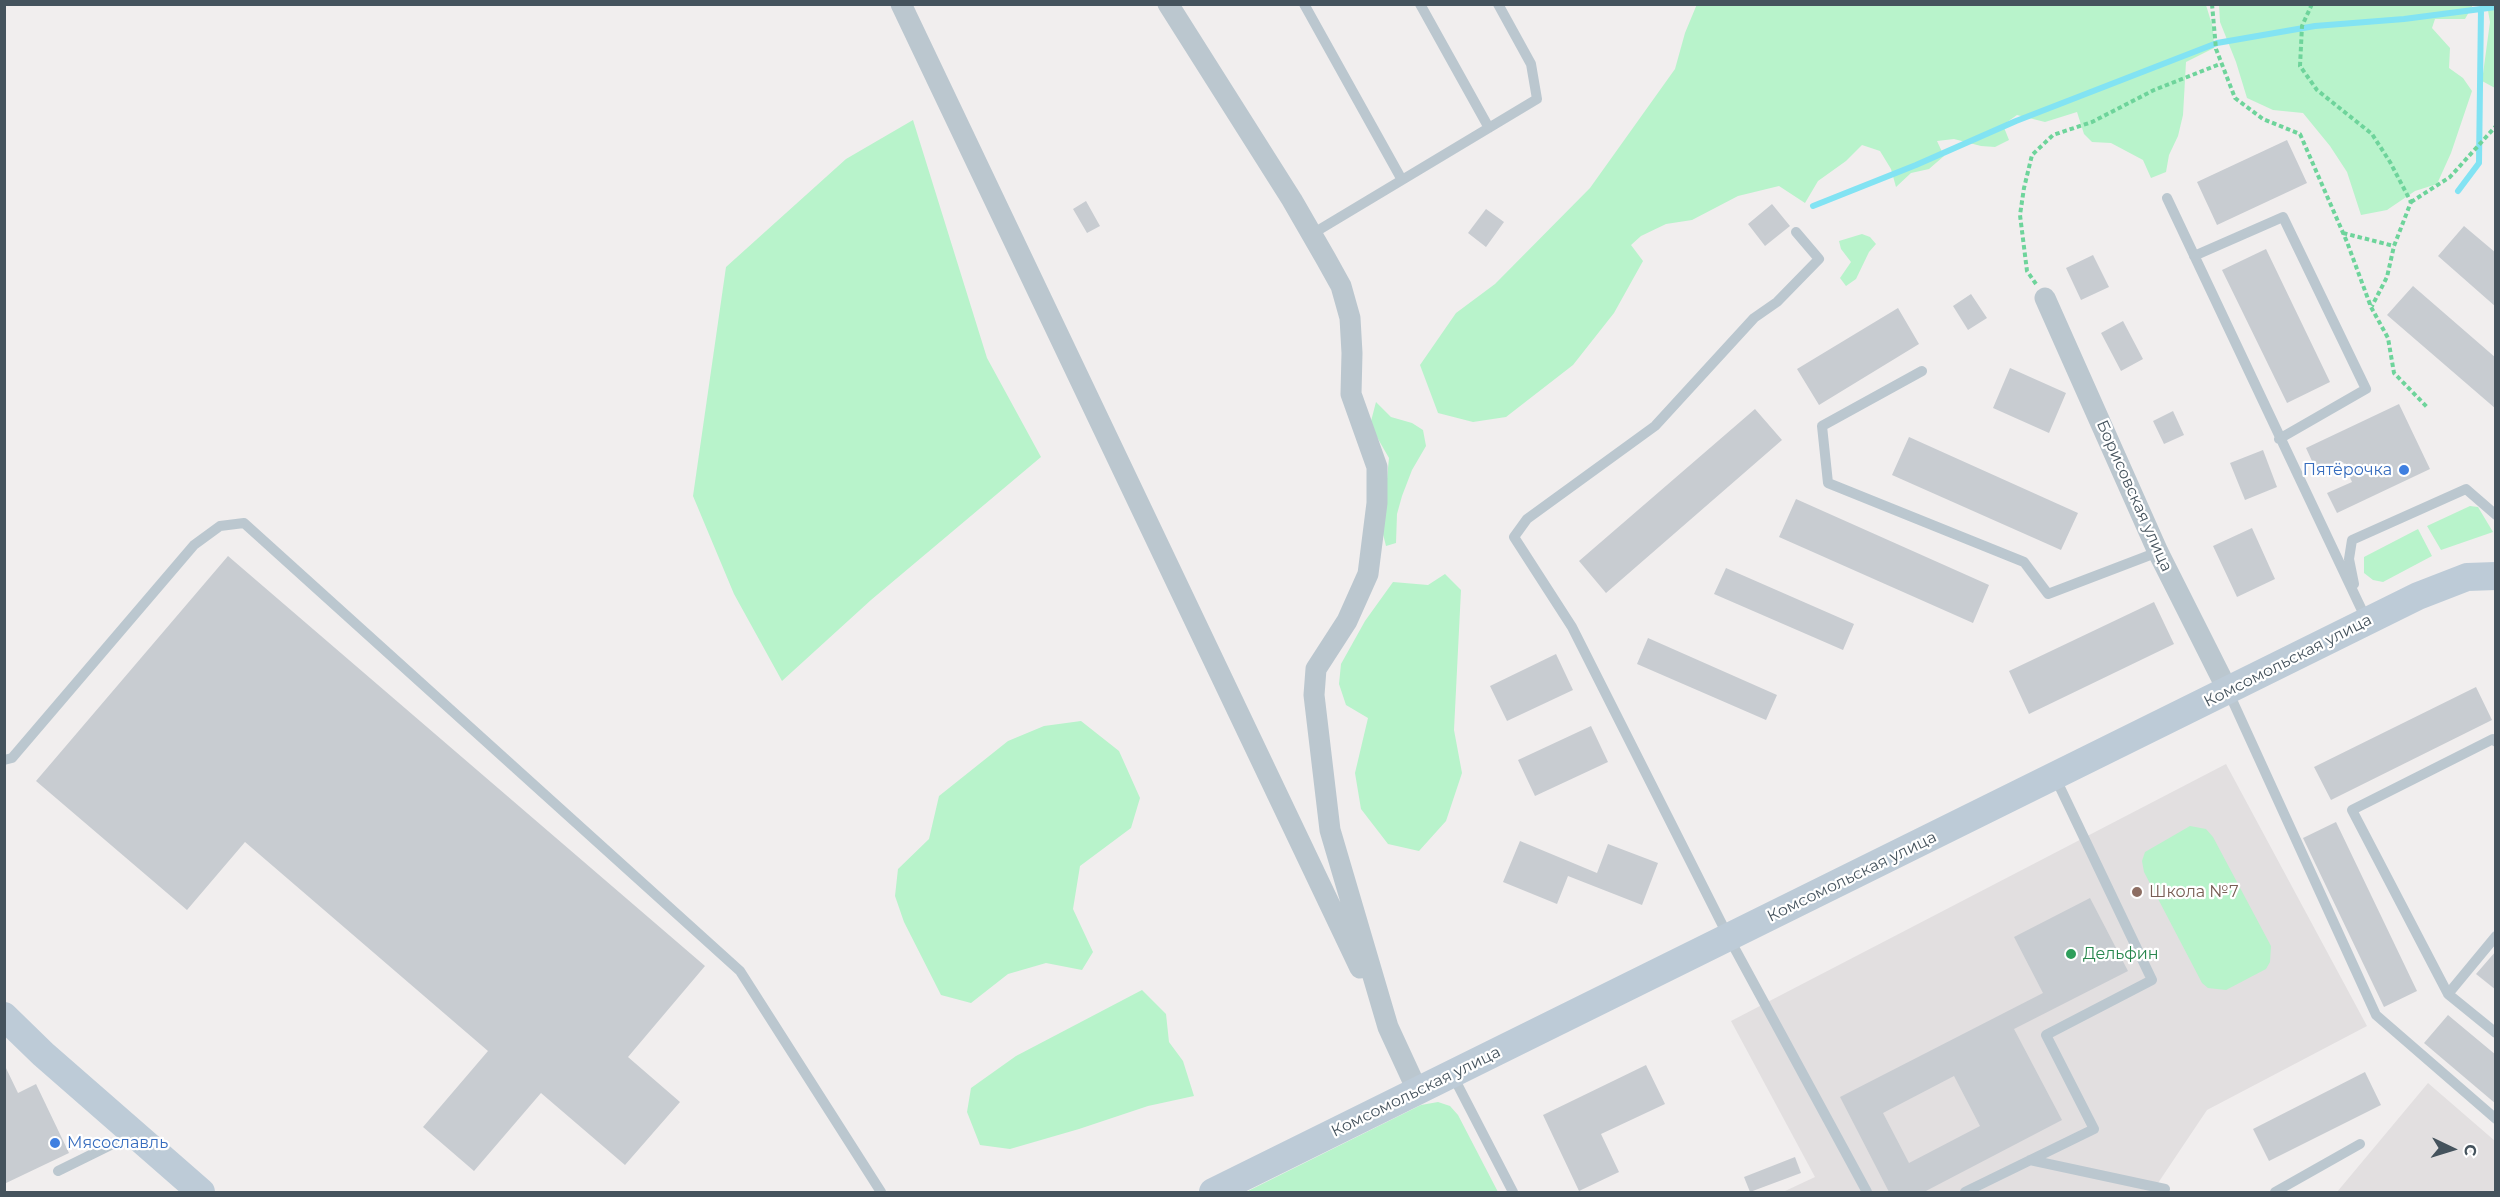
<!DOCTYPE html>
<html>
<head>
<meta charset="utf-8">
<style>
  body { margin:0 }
  #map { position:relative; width:2500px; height:1197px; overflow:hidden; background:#f1eeee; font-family:Montserrat,sans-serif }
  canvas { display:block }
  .frame { position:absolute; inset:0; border:6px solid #45535d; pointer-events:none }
  .north { position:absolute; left:2422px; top:1119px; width:60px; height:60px; -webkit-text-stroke:4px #fff; paint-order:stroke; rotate:94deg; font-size:16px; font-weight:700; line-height:24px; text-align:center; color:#45535d }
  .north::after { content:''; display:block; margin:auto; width:21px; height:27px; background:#45535d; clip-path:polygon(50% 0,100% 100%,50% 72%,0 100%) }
</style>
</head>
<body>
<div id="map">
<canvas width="2500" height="1197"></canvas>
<div class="frame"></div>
<div class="north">С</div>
</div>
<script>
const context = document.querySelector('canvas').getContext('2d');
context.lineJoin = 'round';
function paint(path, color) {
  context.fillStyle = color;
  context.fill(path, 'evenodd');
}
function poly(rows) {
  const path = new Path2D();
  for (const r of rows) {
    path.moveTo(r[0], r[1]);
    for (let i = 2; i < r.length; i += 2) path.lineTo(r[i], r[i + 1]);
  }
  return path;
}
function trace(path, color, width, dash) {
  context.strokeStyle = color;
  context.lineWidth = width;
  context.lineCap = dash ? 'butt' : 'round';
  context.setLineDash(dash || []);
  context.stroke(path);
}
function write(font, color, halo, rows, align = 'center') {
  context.font = font + ' Montserrat,sans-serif';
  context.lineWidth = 4.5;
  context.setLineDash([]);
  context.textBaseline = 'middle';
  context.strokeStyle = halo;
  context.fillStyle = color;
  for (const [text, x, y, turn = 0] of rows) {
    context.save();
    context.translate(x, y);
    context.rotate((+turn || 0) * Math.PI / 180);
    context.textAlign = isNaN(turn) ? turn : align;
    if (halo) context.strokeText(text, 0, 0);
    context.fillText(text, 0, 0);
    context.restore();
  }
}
const education = poly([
  [2226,764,2367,1026,2207,1110,2152,1192,1783,1192,1815,1177,1731,1021],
  [2428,1083,2495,1141,2495,1192,2337,1192]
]);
const green = poly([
  [1697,4,2206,5,2213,28,2214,48,2186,62,2183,115,2178,136,2169,155,2166,172,2151,178,2143,160,2111,143,2092,142,2084,134,2077,112,2045,122,2017,115,2003,125,2009,140,1995,147,1981,146,1954,139,1937,141,1944,156,1929,169,1911,173,1896,187,1891,169,1880,151,1862,145,1846,161,1818,181,1805,203,1779,186,1738,196,1692,220,1666,224,1641,236,1631,245,1643,261,1614,313,1573,365,1506,417,1473,422,1438,413,1420,365,1456,313,1495,284,1590,188,1675,69,1685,33],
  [2219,5,2473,5,2465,19,2435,19,2432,28,2450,48,2449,68,2463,78,2472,91,2451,153,2437,184,2415,191,2387,210,2361,215,2347,172,2330,146,2303,113,2273,110,2247,98,2236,62,2220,22],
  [2487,5,2495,5,2495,88,2482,81,2490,22],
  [913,120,987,358,1041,457,871,600,782,681,734,594,693,496,726,267,846,159],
  [1862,234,1870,237,1876,244,1869,252,1856,279,1846,286,1840,278,1851,262,1841,249,1839,241],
  [1376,402,1391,417,1412,423,1423,430,1426,446,1412,470,1402,496,1397,514,1396,543,1386,546,1382,530,1389,458,1370,425],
  [2470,506,2478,507,2493,532,2441,550,2427,526],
  [2418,529,2432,556,2383,582,2373,580,2364,573,2364,557],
  [1445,574,1461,590,1454,730,1462,773,1446,821,1419,851,1388,844,1361,809,1355,773,1368,718,1346,705,1339,684,1341,664,1365,621,1393,582,1428,585],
  [1081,721,1119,751,1140,798,1131,828,1080,866,1073,909,1093,952,1082,970,1046,963,1008,974,971,1003,941,995,904,922,895,896,898,869,929,839,939,796,1008,741,1044,726],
  [2190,826,2206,829,2213,837,2271,946,2270,962,2266,969,2226,990,2208,988,2202,983,2144,872,2142,861,2145,852],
  [1142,990,1166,1014,1169,1042,1183,1061,1194,1096,1148,1106,1079,1129,1010,1149,980,1145,967,1112,971,1088,1016,1056],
  [1438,1102,1450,1106,1458,1115,1498,1192,1246,1192,1421,1105]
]);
const stream = poly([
  [2458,191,2479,163,2481,9],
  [1813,206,1916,165,2016,121,2217,43,2315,26,2404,19,2496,7]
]);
const building = poly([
  [2287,140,2307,183,2217,225,2197,182],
  [1086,201,1100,226,1087,233,1073,209],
  [1772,204,1790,226,1765,246,1748,224],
  [1486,209,1504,222,1486,247,1468,233],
  [2464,226,2496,253,2496,307,2438,256],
  [2266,249,2330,382,2287,403,2222,270],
  [2093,255,2109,287,2081,300,2066,268],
  [2413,286,2496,358,2496,409,2387,315],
  [1971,294,1987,318,1968,330,1953,306],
  [1898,308,1919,344,1819,405,1797,369],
  [2123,321,2143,359,2121,371,2101,333],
  [2010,368,2066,393,2049,433,1993,408],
  [2399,404,2430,469,2337,513,2327,493,2352,482,2343,462,2317,472,2306,448],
  [1755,409,1782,440,1606,593,1579,561],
  [2173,411,2184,435,2164,444,2153,421],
  [1909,437,2078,513,2061,550,1892,475],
  [2263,450,2277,487,2245,500,2230,463],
  [1796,499,1989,585,1973,623,1779,537],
  [2252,528,2275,579,2237,597,2213,546],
  [228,556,705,966,628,1057,680,1102,625,1165,541,1093,474,1171,423,1127,488,1051,245,842,187,910,36,781],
  [1726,568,1854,624,1843,650,1714,594],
  [2154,602,2174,644,2029,714,2009,671],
  [1648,638,1777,695,1766,720,1637,664],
  [1556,654,1573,690,1507,721,1490,686],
  [2476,687,2492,720,2331,800,2314,767],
  [1591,726,1608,762,1535,796,1518,760],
  [2336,822,2417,991,2384,1007,2303,838],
  [1520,841,1597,873,1608,844,1658,863,1642,905,1568,876,1557,904,1503,882],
  [2090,898,2128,971,2014,1029,2062,1120,1924,1192,1889,1192,1840,1097,2043,993,2014,937],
  [1954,1076,1980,1126,1909,1163,1883,1113],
  [2496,951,2496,990,2476,974],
  [2448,1015,2496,1055,2496,1104,2424,1043],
  [4,1064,18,1093,36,1084,69,1153,4,1184],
  [1646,1065,1665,1104,1601,1134,1619,1172,1579,1191,1543,1115],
  [2365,1072,2381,1105,2269,1161,2253,1129],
  [1795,1157,1801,1173,1750,1192,1744,1177]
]);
const path = poly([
  [2212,4,2216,49,2235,98,2263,119,2300,134,2347,242,2371,307,2388,338,2394,373,2428,408],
  [2312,4,2302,26,2300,66,2317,90,2372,134,2390,162,2411,202,2394,246,2387,277,2372,306],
  [2411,202,2450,177,2496,126],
  [2343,233,2394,246],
  [2036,284,2027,271,2020,215,2024,188,2032,155,2053,135,2092,122,2154,90,2220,64]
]);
const service = poly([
  [1304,4,1402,180],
  [1420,4,1489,128],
  [2167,198,2367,621],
  [1796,232,1819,259,1777,302,1754,318,1655,426,1527,519,1514,537,1572,627,1729,938,1867,1192],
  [1312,234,1537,99,1531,64,1498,4],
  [2194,256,2283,217,2366,389,2279,439],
  [1922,371,1822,426,1828,483,2024,562,2048,594,2158,552],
  [2354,584,2349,559,2352,540,2466,489,2496,515],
  [2228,691,2376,1015,2496,1119],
  [2496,742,2493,739,2352,810,2448,994,2496,1033],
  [4,760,12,758,194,545,220,526,244,523,740,971,881,1192],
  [2448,994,2496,936],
  [1452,1074,1513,1192],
  [2030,1160,2165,1189],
  [58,1171,133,1134],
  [1965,1192,2094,1129,2046,1035,2152,980,2055,777],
  [2275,1192,2360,1144]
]);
const minor = poly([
  [901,4,1360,968],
  [1168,4,1292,200,1326,259,1341,286,1350,318,1352,353,1351,394,1377,467,1377,503,1368,574,1347,621,1316,669,1314,695,1330,830,1388,1027,1418,1092],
  [2045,298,2158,552,2228,691]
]);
const secondary = poly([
  [4,1016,43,1054,201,1192],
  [1213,1192,2418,596,2467,577,2496,576]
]);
const markers = [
  [2404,470,6,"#3f7fe0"],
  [2137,892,6,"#8d6e63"],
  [2071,954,6,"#2e9e5b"],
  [55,1143,6,"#3f7fe0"]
];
const shopNames = [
  ["Пятёрочка",2392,470],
  ["Мясославль",67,1143,"left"]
];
const streetNames = [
  ["Борисовская улица",2134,496,66],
  ["Комсомольская улица",2288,661,-27],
  ["Комсомольская улица",1852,877,-26],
  ["Комсомольская улица",1416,1092,-26]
];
const educationNames = [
  ["Школа №7",2149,892]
];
const leisureNames = [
  ["Дельфин",2083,954]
];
paint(education, '#e2dfe0');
paint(green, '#b8f3cb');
trace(stream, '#82e3f3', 6);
paint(building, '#c8ccd1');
trace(path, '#6ed49b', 4, [4.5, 3]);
trace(service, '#bbc7cf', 10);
trace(minor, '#bbc7cf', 21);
trace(secondary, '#bdcbd7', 28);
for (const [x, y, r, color] of markers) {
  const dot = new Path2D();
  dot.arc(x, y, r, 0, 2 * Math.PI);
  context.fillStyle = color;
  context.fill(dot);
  trace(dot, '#fff', 2);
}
write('16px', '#366cbe', '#fff', shopNames, 'right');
write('16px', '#45535d', '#fff', streetNames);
write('16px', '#785e54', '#fff', educationNames, 'left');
write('16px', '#27864d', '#fff', leisureNames, 'left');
</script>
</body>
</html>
